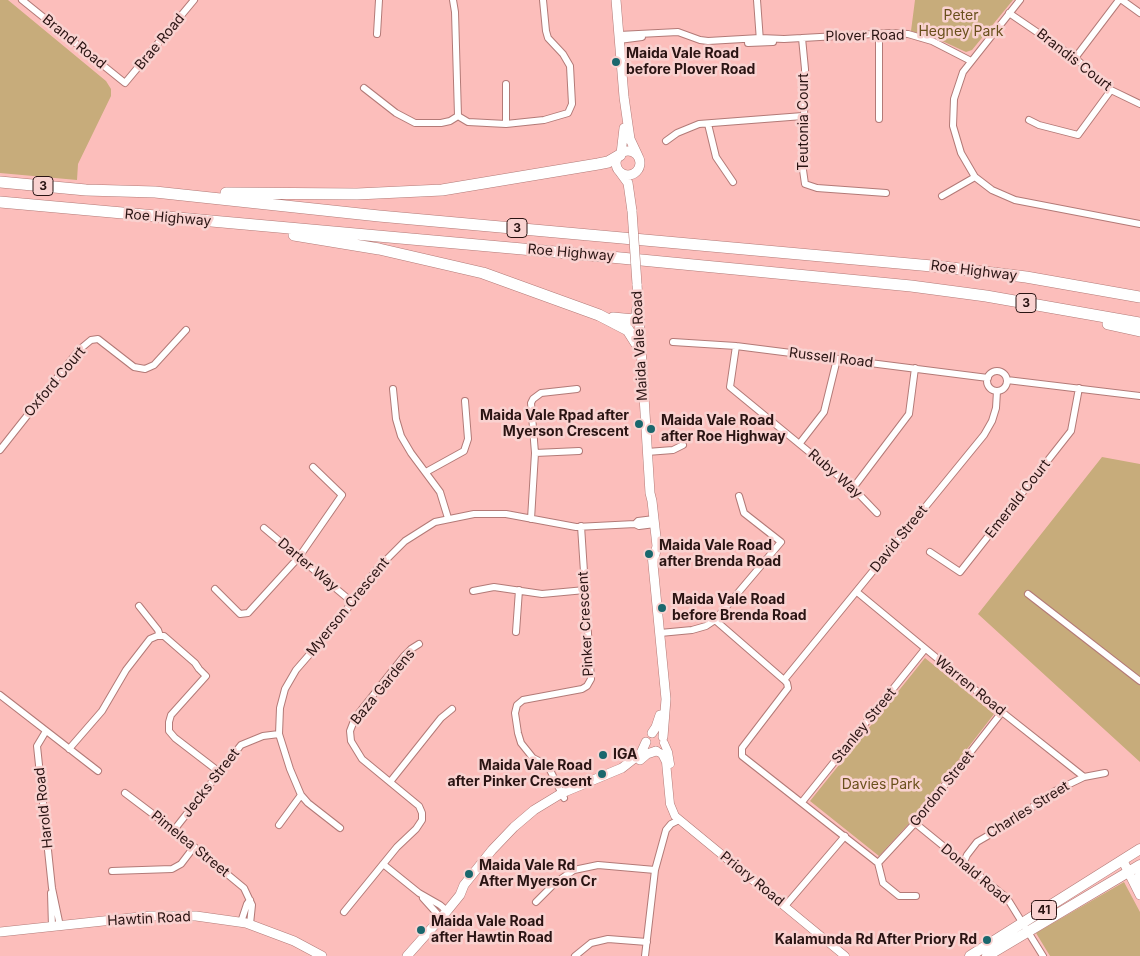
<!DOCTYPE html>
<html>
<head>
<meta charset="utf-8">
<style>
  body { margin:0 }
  canvas { display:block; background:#fcbebb }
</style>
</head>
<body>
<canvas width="1140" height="956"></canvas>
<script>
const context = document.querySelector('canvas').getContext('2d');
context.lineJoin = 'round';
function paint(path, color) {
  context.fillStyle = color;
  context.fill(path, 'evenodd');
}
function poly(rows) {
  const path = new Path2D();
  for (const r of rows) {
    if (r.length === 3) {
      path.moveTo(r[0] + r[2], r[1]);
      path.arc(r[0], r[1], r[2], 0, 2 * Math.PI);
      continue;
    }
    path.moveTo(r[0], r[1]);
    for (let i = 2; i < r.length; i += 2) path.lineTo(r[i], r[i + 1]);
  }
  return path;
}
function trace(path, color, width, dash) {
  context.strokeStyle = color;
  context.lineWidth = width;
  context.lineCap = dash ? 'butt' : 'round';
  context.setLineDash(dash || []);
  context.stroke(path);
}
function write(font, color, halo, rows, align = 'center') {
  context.font = font + ' Inter,sans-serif';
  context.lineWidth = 5;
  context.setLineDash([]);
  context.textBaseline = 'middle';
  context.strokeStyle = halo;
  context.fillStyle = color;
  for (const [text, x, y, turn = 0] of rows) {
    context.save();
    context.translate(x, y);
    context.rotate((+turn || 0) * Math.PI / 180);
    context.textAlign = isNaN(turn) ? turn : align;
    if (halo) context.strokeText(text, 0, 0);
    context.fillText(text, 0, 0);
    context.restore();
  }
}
const green = poly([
  [0,0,8,0,106,81,111,89,111,96,78,164,77,180,0,173],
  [915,0,1013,0,972,50,966,52,940,40,911,31],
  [1102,457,1140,464,1140,762,978,614],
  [925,658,994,714,913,819,879,856,810,801],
  [1124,882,1140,912,1140,956,1050,956,1036,933]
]);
const minor = poly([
  [22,0,125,83,194,0],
  [453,0,455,12,458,116,468,122,506,124,544,120,568,113,572,104,570,66,563,54,548,38,546,31,543,0],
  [757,0,760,41],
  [1020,0,963,72,954,99,953,126,961,153,975,177,992,190,1015,200,1140,224],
  [1122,0,1140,13],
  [1009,13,1075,58,1111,90,1140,104],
  [377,34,379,0],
  [619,35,678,32,700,40,708,41,760,38,784,39,892,33,908,34,932,41,971,61],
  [802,38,805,69,803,170,805,184,817,188,886,193],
  [619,40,642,37],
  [748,43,773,42],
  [1075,58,1119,0],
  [364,88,396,113,415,123,441,123,450,121,458,116],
  [879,119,879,33],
  [1029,120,1039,125,1078,135,1111,90],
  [506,124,506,84],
  [708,124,716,157,733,182],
  [666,141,677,133,699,124,803,116],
  [942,196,975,177],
  [673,342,736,346,988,378],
  [736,346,730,387,853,488,877,513],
  [997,381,10],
  [1007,380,1140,396],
  [393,389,396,419,401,436,411,453,440,492,448,518],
  [800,443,824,412,837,359],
  [0,450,79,350,91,340,98,339,134,367,145,369,154,365,186,330],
  [647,452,673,450,683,445],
  [535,453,579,451],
  [426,472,464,451,468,439,465,401],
  [853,488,909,414,915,368],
  [531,519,535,453,531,403,533,399,541,393,577,389],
  [635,524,638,521,654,519],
  [264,528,352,602],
  [930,552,960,572,1071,431,1079,388],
  [215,589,240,614,248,613,299,557,342,495,313,467],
  [473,591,494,587,542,594,585,590],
  [857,592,1002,712,1084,777],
  [1028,594,1140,681],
  [139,606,158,630,160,636],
  [715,620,781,542,744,513,739,496],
  [516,632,519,590],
  [660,633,692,630,706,626,715,620,784,680,787,683,788,688,742,748,742,756,878,863,883,883,899,896,916,896],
  [784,680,984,435,992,421,996,408,997,391],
  [0,695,98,771],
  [46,731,37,746,52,888,60,926],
  [69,749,102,711,126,670,150,639,157,636,164,636,195,663,199,669,206,676,171,715,169,722,169,731,175,738,218,771],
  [390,782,441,718,452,709],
  [125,793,174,830,244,888,252,905,250,924],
  [564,798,549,768,541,762,533,758,521,743,518,733,515,713,517,705,523,700,582,689,587,686,591,679,581,526],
  [802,802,925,649],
  [915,823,1007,898,1043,956],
  [279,825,301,795],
  [340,828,308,803,301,795,290,769,279,734,280,708,285,689,296,670,335,625,377,569,405,541,435,522,474,514,506,514,576,527,635,524,639,526,655,524],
  [174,830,241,745,263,736,279,734],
  [878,863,915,823,1002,712],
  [383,864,419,893,440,905,447,911],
  [963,864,967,855,977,842,1013,821,1055,791,1084,777,1105,773],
  [112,871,172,869,181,864,194,847],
  [51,893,52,927],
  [423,898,441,918],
  [536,902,555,883,574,870,598,865,655,870],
  [785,906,845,836],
  [344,912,397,847,416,829,422,820,422,813,419,806,362,759,351,741,350,731,355,718,404,656,411,649,419,644],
  [241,922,247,904,250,900],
  [575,956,591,943,608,939,647,942],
  [645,956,655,870,666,830,671,824,679,820]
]);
const tertiary = poly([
  [664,743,668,752,670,764],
  [656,751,662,754,666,762,670,804,675,816,845,956]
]);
const secondary = poly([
  [616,0,624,97,630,139,638,156],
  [628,163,12],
  [621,154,624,128],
  [620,172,628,183,632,211],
  [637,284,650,493,652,501,657,546,654,559],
  [652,554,666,699,663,737],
  [652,733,656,727,660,715],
  [640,760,647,754,656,751],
  [1123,861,1140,895],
  [0,932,150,916,196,916,246,923,294,941,322,956],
  [407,956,447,911,460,895,464,885,492,850,514,827,534,810,562,793,622,768,641,753,646,742]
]);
const primary = poly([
  [1138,888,1140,875],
  [970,956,1140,849],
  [987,956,1140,865]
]);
const motorway = poly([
  [0,182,86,190,155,192,379,216,943,267,1026,277,1140,297],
  [226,193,357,194,442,190,598,164,608,162,620,155],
  [0,202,600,256,911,286,986,296,1140,323],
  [294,235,379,249,483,273,599,315,628,330,640,349],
  [613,318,634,320,637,315,638,307],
  [1108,324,1140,331]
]);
const secondaryBridge = poly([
  [632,211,637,284]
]);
const markers = [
  [616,62,5,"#1a676d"],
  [639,424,5,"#1a676d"],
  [651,429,5,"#1a676d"],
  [649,554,5,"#1a676d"],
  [662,608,5,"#1a676d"],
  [603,755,5,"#1a676d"],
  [602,774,5,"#1a676d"],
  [469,874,5,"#1a676d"],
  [421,930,5,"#1a676d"],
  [987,940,5,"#1a676d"]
];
const shields = [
  [43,186,20],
  [517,228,20],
  [1026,303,20],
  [1044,910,25]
];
const shieldNames = [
  ["3",43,186],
  ["3",517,228],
  ["3",1026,303],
  ["41",1044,910]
];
const parkNames = [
  ["Peter",961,16],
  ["Hegney Park",961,32],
  ["Davies Park",881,785]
];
const streetNames = [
  ["Plover Road",865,36,-1],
  ["Brand Road",74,42,39],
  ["Brae Road",160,42,-50],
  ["Brandis Court",1074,60,38],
  ["Teutonia Court",804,122,-90],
  ["Roe Highway",168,218,5],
  ["Roe Highway",571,253,5],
  ["Roe Highway",974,271,7],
  ["Maida Vale Road",640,346,-93],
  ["Russell Road",831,358,7],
  ["Oxford Court",55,382,-50],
  ["Ruby Way",835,474,41],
  ["Emerald Court",1018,499,-52],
  ["David Street",899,539,-51],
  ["Darter Way",308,565,40],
  ["Myerson Crescent",348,607,-51],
  ["Pinker Crescent",586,624,-93],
  ["Warren Road",970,686,39],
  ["Baza Gardens",383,687,-51],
  ["Stanley Street",864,726,-51],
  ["Jecks Street",211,783,-52],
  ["Gordon Street",942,789,-51],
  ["Harold Road",44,808,-96],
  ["Charles Street",1028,810,-32],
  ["Pimelea Street",190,844,39],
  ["Donald Road",975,874,40],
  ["Priory Road",752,879,39],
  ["Hawtin Road",149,919,-3]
];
const poiNames = [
  ["Maida Vale Road",626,54],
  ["before Plover Road",626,70],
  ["Maida Vale Rpad after",629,416,"right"],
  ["Myerson Crescent",629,432,"right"],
  ["Maida Vale Road",661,421],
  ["after Roe Highway",661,437],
  ["Maida Vale Road",659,546],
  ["after Brenda Road",659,562],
  ["Maida Vale Road",672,600],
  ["before Brenda Road",672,616],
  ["IGA",613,755],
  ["Maida Vale Road",592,766,"right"],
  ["after Pinker Crescent",592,782,"right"],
  ["Maida Vale Rd",479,866],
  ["After Myerson Cr",479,882],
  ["Maida Vale Road",431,922],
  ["after Hawtin Road",431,938],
  ["Kalamunda Rd After Priory Rd",977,940,"right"]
];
paint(green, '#c7ac7b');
trace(minor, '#b37a77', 8);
trace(tertiary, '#b37a77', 9);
trace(secondary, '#b37a77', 10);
trace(primary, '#b37a77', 11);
trace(motorway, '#b37a77', 12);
trace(minor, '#fff', 6);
trace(tertiary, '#fff', 8);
trace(secondary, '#fff', 9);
trace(primary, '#fff', 10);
trace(motorway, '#fff', 11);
trace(secondaryBridge, '#b37a77', 10, []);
trace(secondaryBridge, '#fff', 9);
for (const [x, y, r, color] of markers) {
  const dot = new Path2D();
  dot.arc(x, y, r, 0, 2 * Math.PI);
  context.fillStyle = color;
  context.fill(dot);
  trace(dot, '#f9d2d0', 2);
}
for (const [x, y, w] of shields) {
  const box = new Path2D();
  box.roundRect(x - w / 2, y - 9.5, w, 19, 4);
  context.fillStyle = '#f9d2d0';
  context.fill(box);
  trace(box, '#2a1413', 1);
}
write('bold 12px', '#2a1413', null, shieldNames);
write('14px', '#6a501c', '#f9d2d0', parkNames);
write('14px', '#2a1413', '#f9d2d0', streetNames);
write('bold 14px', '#2a1413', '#f9d2d0', poiNames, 'left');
</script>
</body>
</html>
